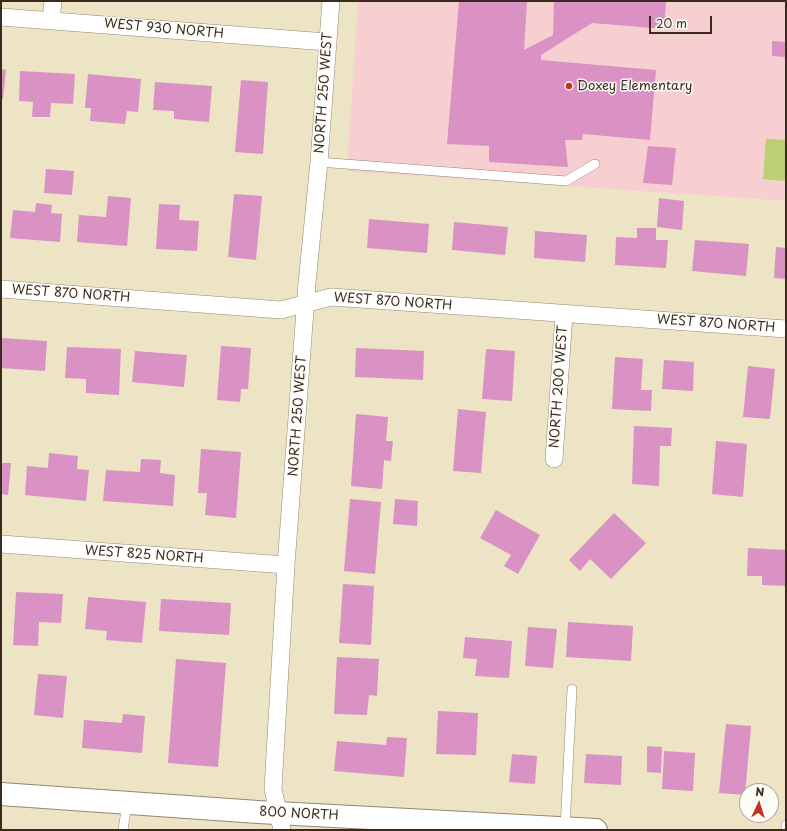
<!DOCTYPE html>
<html>
<head>
<meta charset="utf-8">
<style>
  body { margin:0 }
  #map { position:relative; width:787px; height:831px; overflow:hidden; background:#ece4c5; font-family:"Playpen Sans",sans-serif }
  canvas { display:block }
  .frame { position:absolute; inset:0; border:2px solid #3b2a1e; pointer-events:none }
  .north { position:absolute; left:739px; top:783px; width:40px; height:40px; box-sizing:border-box; background:#fdfcf7; border:1px solid #afa8a0; border-radius:50%; rotate:4deg; font-size:11px; font-weight:700; line-height:16px; text-align:center; color:#3b2a1e }
  .north::after { content:''; display:block; margin:auto; width:14px; height:18px; background:#c8321e; clip-path:polygon(50% 0,100% 100%,50% 72%,0 100%) }
  .scale { position:absolute; left:649px; top:16px; width:63px; height:18px; box-sizing:border-box; border:2px solid #3b2a1e; border-top:0; padding-left:5px; font-size:12px; line-height:14px; white-space:nowrap; color:#3b2a1e; -webkit-text-stroke:3px #fdfcf7; paint-order:stroke }
</style>
</head>
<body>
<div id="map">
<canvas width="787" height="831"></canvas>
<div class="frame"></div>
<div class="north">N</div>
<div class="scale">20 m</div>
</div>
<script>
const context = document.querySelector('canvas').getContext('2d');
context.lineJoin = 'round';
function paint(path, color) {
  context.fillStyle = color;
  context.fill(path, 'evenodd');
}
function poly(rows) {
  const path = new Path2D();
  for (const r of rows) {
    path.moveTo(r[0], r[1]);
    for (let i = 2; i < r.length; i += 2) path.lineTo(r[i], r[i + 1]);
  }
  return path;
}
function trace(path, color, width, dash) {
  context.strokeStyle = color;
  context.lineWidth = width;
  context.lineCap = dash ? 'butt' : 'round';
  context.setLineDash(dash || []);
  context.stroke(path);
}
function write(font, color, halo, rows, align = 'center') {
  context.font = font + ' "Playpen Sans",sans-serif';
  context.lineWidth = 3;
  context.setLineDash([]);
  context.textBaseline = 'middle';
  context.strokeStyle = halo;
  context.fillStyle = color;
  for (const [text, x, y, turn = 0] of rows) {
    context.save();
    context.translate(x, y);
    context.rotate((+turn || 0) * Math.PI / 180);
    context.textAlign = isNaN(turn) ? turn : align;
    if (halo) context.strokeText(text, 0, 0);
    context.fillText(text, 0, 0);
    context.restore();
  }
}
const built = poly([
  [358,1,786,1,786,201,347,171]
]);
const green = poly([
  [766,139,786,140,786,181,763,179]
]);
const building = poly([
  [459,1,527,1,524,50,553,35,554,1,666,1,664,29,592,23,541,55,541,60,656,70,650,140,583,134,582,140,565,140,568,167,489,162,489,146,447,144],
  [772,41,786,42,786,57,772,56],
  [1,69,6,70,3,99,1,99],
  [20,71,75,74,73,104,51,103,50,117,32,117,33,102,19,101],
  [88,74,141,79,138,112,127,111,125,124,90,121,91,108,85,108],
  [241,80,268,82,263,154,235,152],
  [155,82,212,86,209,122,174,119,174,111,153,110],
  [648,146,676,148,672,185,643,183],
  [46,169,74,171,72,195,44,193],
  [234,194,262,196,256,260,228,257],
  [108,196,131,198,127,246,77,242,79,215,106,217],
  [659,198,684,201,682,230,657,227],
  [36,203,52,205,51,213,62,214,60,242,10,238,13,210,35,212],
  [159,204,180,205,179,220,199,221,197,251,156,249],
  [369,219,429,224,427,253,367,248],
  [454,222,508,227,505,255,452,250],
  [637,228,656,228,656,240,668,240,666,268,615,265,616,237,637,238],
  [535,231,587,235,585,262,534,258],
  [695,240,749,244,746,276,692,271],
  [776,247,786,248,786,279,774,278],
  [1,338,47,341,45,371,1,368],
  [221,346,251,348,248,389,241,389,240,402,217,400],
  [67,347,121,349,119,395,86,393,86,379,65,378],
  [356,348,424,351,423,380,355,377],
  [486,349,515,351,512,401,482,399],
  [135,351,187,355,184,387,132,382],
  [615,357,643,359,641,390,652,390,651,411,612,409],
  [664,360,694,362,693,391,662,389],
  [748,366,775,369,770,419,743,417],
  [458,409,486,412,481,473,453,471],
  [356,414,388,417,386,441,393,441,391,461,384,460,382,489,351,486],
  [634,426,672,428,671,446,660,446,659,486,632,484],
  [716,441,747,444,743,497,712,494],
  [201,449,241,452,236,518,205,515,207,493,198,493],
  [49,453,78,456,77,469,89,470,86,501,25,495,27,466,48,468],
  [141,459,161,460,160,473,175,475,173,506,103,501,106,470,140,472],
  [1,463,11,463,8,495,1,494],
  [350,499,381,502,375,574,344,571],
  [395,499,418,501,417,526,393,524],
  [496,510,540,535,518,574,504,566,511,555,480,538],
  [614,513,646,543,611,579,590,559,580,571,569,560],
  [748,548,786,550,786,586,762,585,762,576,747,576],
  [343,584,374,586,371,645,339,643],
  [16,592,63,594,61,623,39,622,38,646,13,645],
  [88,597,146,602,142,643,106,640,107,631,85,629],
  [161,599,231,603,229,635,159,631],
  [568,622,633,626,631,661,566,657],
  [528,627,557,629,553,668,525,666],
  [465,637,512,641,509,678,475,676,477,659,463,658],
  [337,657,379,659,377,696,369,695,367,715,334,714],
  [176,659,226,663,218,767,168,763],
  [38,674,67,676,63,718,34,715],
  [438,711,478,713,476,755,436,754],
  [123,714,145,716,142,753,82,748,84,720,122,723],
  [726,724,751,726,745,795,719,793],
  [387,737,407,738,404,777,334,771,337,741,386,745],
  [647,746,662,747,661,773,647,772],
  [664,751,695,753,693,791,662,789],
  [512,754,537,756,535,784,509,782],
  [586,754,622,756,621,785,584,783]
]);
const service = poly([
  [319,162,566,181,595,164],
  [565,828,572,689],
  [123,830,127,803],
  [786,830,786,825]
]);
const minor = poly([
  [1,17,327,42],
  [51,20,53,1],
  [1,289,281,310,331,297,786,329],
  [554,459,564,314],
  [1,544,286,565],
  [282,830,273,789,286,565,307,283,319,162,331,1]
]);
const tertiary = poly([
  [1,794,258,812,596,830]
]);
const markers = [
  [569,86,4,"#c8321e"]
];
const streetNames = [
  ["WEST 930 NORTH",164,29,5],
  ["NORTH 250 WEST",324,93,-86],
  ["WEST 870 NORTH",71,294,4],
  ["WEST 870 NORTH",393,302,4],
  ["WEST 870 NORTH",716,324,4],
  ["NORTH 200 WEST",559,387,-86],
  ["NORTH 250 WEST",298,416,-86],
  ["WEST 825 NORTH",144,555,4],
  ["800 NORTH",299,814,3]
];
const poiNames = [
  ["Doxey Elementary",577,86]
];
paint(built, '#f7cfd0');
paint(green, '#bbd073');
paint(building, '#d992c3');
trace(service, '#948772', 10);
trace(minor, '#948772', 18);
trace(tertiary, '#948772', 24);
trace(service, '#fff', 9);
trace(minor, '#fff', 17);
trace(tertiary, '#fff', 22);
for (const [x, y, r, color] of markers) {
  const dot = new Path2D();
  dot.arc(x, y, r, 0, 2 * Math.PI);
  context.fillStyle = color;
  context.fill(dot);
  trace(dot, '#fdfcf7', 1.5);
}
write('13px', '#3b2a1e', '#fdfcf7', streetNames);
write('13px', '#3b2a1e', '#fdfcf7', poiNames, 'left');
</script>
</body>
</html>
